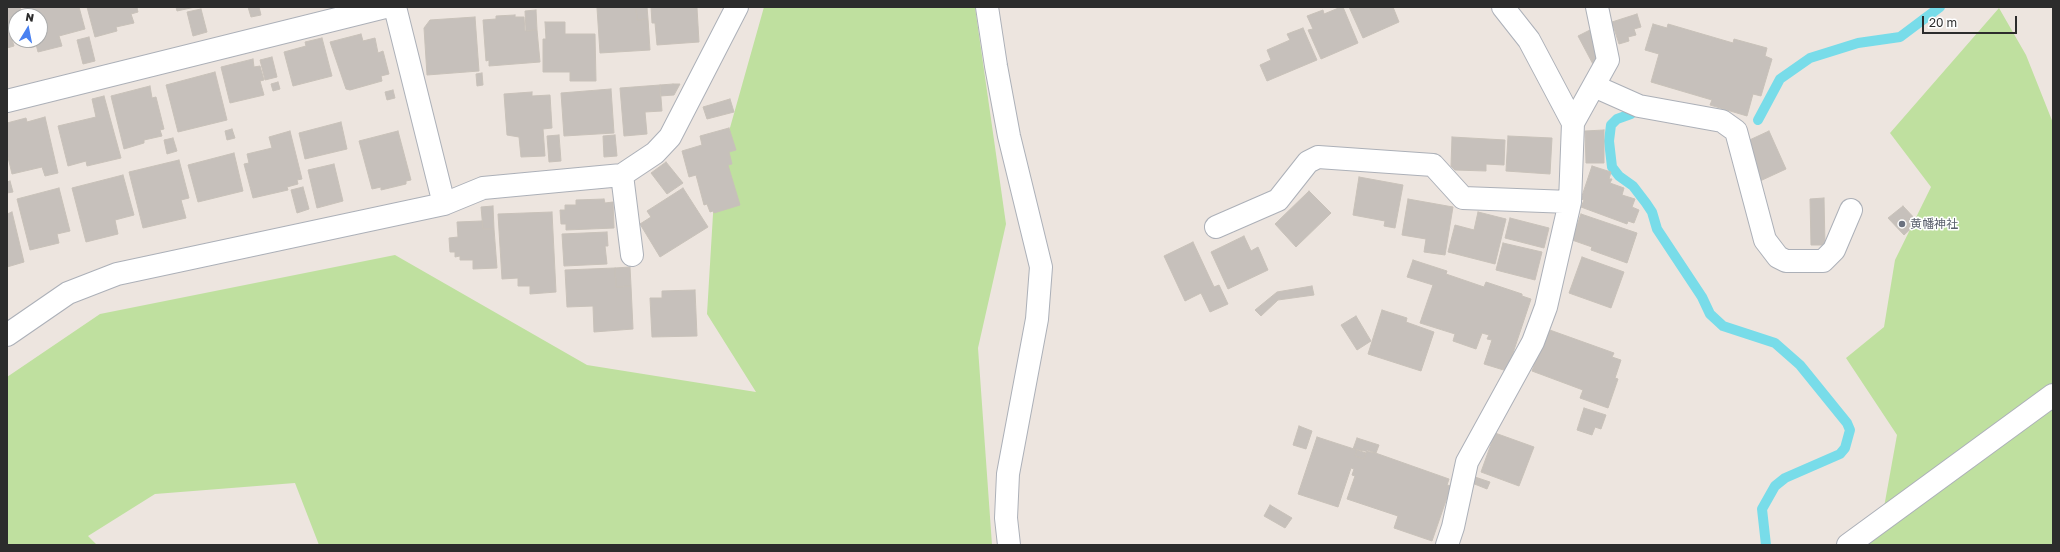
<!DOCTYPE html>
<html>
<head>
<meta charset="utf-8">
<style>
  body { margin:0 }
  #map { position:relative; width:2060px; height:552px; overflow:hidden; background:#ede5df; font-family:"Golos Text",sans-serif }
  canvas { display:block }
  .frame { position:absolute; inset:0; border:8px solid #2c2c2c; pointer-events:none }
  .north { position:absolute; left:8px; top:8px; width:40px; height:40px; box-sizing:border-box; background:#fff; border:1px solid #ababab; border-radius:50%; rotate:10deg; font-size:11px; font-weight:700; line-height:16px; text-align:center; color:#2c2c2c }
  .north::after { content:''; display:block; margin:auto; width:14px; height:18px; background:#4981f1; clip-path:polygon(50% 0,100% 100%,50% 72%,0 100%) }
  .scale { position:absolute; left:1922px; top:16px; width:95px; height:18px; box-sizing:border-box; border:2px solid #2c2c2c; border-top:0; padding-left:5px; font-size:12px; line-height:14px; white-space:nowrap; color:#2c2c2c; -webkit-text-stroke:3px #fff; paint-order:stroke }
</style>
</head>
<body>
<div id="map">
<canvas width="2060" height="552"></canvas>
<div class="frame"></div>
<div class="north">N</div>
<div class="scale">20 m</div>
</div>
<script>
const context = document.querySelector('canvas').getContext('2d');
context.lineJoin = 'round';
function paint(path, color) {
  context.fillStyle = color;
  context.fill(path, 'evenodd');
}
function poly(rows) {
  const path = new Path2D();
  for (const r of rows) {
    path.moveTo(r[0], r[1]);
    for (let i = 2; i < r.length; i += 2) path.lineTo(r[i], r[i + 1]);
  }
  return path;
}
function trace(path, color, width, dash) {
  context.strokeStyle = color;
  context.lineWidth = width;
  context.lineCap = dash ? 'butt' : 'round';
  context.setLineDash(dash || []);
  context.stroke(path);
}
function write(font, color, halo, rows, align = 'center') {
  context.font = font + ' "Golos Text","Noto Sans JP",sans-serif';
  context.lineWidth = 3;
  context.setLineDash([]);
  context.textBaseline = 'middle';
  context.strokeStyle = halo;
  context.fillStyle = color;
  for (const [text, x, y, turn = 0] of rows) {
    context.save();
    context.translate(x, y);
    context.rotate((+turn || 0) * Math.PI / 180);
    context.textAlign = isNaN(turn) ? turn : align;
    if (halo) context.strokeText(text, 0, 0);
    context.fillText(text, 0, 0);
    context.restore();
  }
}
const green = poly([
  [764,7,975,7,1006,224,978,348,992,545,319,545,295,483,155,494,88,536,97,545,7,545,7,377,100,314,395,255,587,365,756,392,707,314,715,181],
  [1999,8,2026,55,2053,123,2053,545,1863,545,1879,535,1897,435,1846,358,1884,327,1895,260,1931,187,1890,133]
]);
const stream = poly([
  [1631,114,1617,119,1611,125,1609,141,1612,167,1619,176,1633,186,1646,203,1652,212,1657,229,1702,297,1710,314,1723,326,1775,343,1800,365,1847,423,1850,430,1845,448,1840,454,1785,478,1775,486,1762,509,1766,545],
  [1758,120,1780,79,1810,58,1858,43,1900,37,1940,7]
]);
const building = poly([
  [7,7,20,7,22,16,16,16,16,31,10,32,14,46,7,48,7,7],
  [27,7,79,7,85,29,59,36,62,46,38,52,35,40,40,40,40,16,29,16,27,7],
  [87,7,140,7,137,8,138,12,131,14,134,23,116,27,117,31,95,37,87,7],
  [176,7,195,7,177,11,176,7],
  [248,7,259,7,261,15,251,17,248,7],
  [636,7,647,7,648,19,637,20,636,7],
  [636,7,637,20,648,19,650,50,600,53,597,8,636,7],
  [651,7,697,8,699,42,657,45,655,23,652,23,651,7],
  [1341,7,1343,7,1358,43,1321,59,1308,30,1313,29,1307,16,1323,10,1324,14,1341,7],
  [1349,7,1393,7,1399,22,1363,38,1349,7],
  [201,9,207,32,193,36,187,12,201,9],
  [536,10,537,30,526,31,525,11,536,10],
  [1637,14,1641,27,1634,29,1636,35,1628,37,1629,41,1619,44,1612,22,1637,14],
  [515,15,515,17,524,17,525,31,537,30,540,62,489,66,489,60,486,61,483,20,496,19,496,16,515,15],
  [475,17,479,71,427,75,424,28,430,20,475,17],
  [545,22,565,22,565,34,595,34,596,81,570,81,570,72,543,72,543,39,546,39,545,22],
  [1653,24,1667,28,1668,24,1733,43,1734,39,1767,48,1765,56,1772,59,1761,96,1753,94,1747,116,1710,105,1712,100,1651,82,1659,54,1645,50,1653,24],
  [1303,28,1317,60,1267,81,1260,65,1271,60,1267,50,1290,40,1287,34,1303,28],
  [1592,29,1597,53,1595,68,1578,36,1592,29],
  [361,34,363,41,375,38,378,53,383,51,389,74,381,76,382,81,350,90,346,89,330,42,361,34],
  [89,37,95,61,83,64,77,40,89,37],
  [322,38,332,76,293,86,284,52,306,46,305,42,322,38],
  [272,57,277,77,265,80,260,60,272,57],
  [253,59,254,67,260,66,264,80,260,81,264,95,230,103,221,67,253,59],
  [215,72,227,120,178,132,166,85,215,72],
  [482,73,483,85,477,86,476,74,482,73],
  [278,82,280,89,273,91,271,84,278,82],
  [673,84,680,84,674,95,660,96,660,85,673,84],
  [660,85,662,111,645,112,647,134,624,136,620,88,660,85],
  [150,86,152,98,156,97,164,129,160,130,162,136,144,140,144,143,124,149,111,96,150,86],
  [611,89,614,133,564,136,561,93,611,89],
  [393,90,395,98,387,100,385,92,393,90],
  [532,92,532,96,550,95,552,128,543,129,545,156,521,157,519,137,507,135,504,94,532,92],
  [104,96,121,158,87,166,86,161,68,166,58,126,96,117,92,99,104,96],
  [730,99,734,112,707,119,703,107,730,99],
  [45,117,58,173,45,176,42,167,12,174,7,153,7,123,26,118,27,122,45,117],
  [341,122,347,149,305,159,299,133,341,122],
  [729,128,736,150,729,152,732,164,728,165,740,205,714,213,713,211,710,212,707,204,704,205,696,175,689,177,682,151,702,145,700,136,729,128],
  [232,129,235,138,227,140,225,131,232,129],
  [1604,130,1604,163,1586,163,1585,131,1604,130],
  [290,131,302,179,297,180,298,184,287,187,288,190,253,198,244,164,249,163,247,154,272,148,269,137,290,131],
  [398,131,411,180,406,181,406,184,381,190,381,187,372,189,359,141,398,131],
  [1769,131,1786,169,1760,181,1743,143,1769,131],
  [559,135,561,161,549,162,547,136,559,135],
  [615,135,617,156,604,157,603,136,615,135],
  [1508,136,1552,138,1550,174,1506,171,1508,136],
  [1452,137,1505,140,1504,165,1486,164,1486,171,1455,170,1451,166,1452,137],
  [173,138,177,151,167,154,164,140,173,138],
  [234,153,243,191,198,202,188,165,234,153],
  [179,160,189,198,181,200,186,218,143,228,129,172,179,160],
  [666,162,683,183,667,194,651,173,666,162],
  [334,164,343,201,317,208,308,170,334,164],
  [1592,166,1611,172,1609,179,1612,179,1610,183,1624,188,1622,195,1635,199,1632,207,1639,210,1634,223,1628,221,1627,224,1581,207,1584,200,1581,199,1592,166],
  [123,175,134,215,115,220,118,234,86,242,72,188,123,175],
  [1359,177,1403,185,1395,228,1384,226,1385,221,1353,215,1359,177],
  [10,181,13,192,7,193,7,182,10,181],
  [303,187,309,209,297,213,291,190,303,187],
  [59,188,70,231,57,234,59,243,30,250,17,199,59,188],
  [683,188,708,227,660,257,640,224,651,217,647,211,683,188],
  [1309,191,1331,213,1296,247,1275,224,1309,191],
  [1824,198,1825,245,1811,245,1810,199,1824,198],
  [604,199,605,203,613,202,614,228,566,230,566,224,561,224,560,210,565,210,565,205,576,205,576,200,604,199],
  [1408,199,1453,207,1445,255,1424,252,1426,239,1402,235,1408,199],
  [493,206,494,229,483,229,481,207,493,206],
  [1903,206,1918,222,1904,235,1888,218,1903,206],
  [12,212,24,262,7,267,7,214,12,212],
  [552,212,556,292,530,294,530,286,518,286,518,278,502,279,498,214,552,212],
  [1478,212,1506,219,1495,264,1448,252,1455,225,1474,230,1478,212],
  [1581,214,1637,233,1627,263,1591,250,1592,247,1572,240,1581,214],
  [1510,218,1549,228,1544,248,1505,238,1510,218],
  [482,221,483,229,494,229,497,268,473,269,473,260,460,260,460,256,455,257,455,252,450,252,449,238,458,237,457,222,482,221],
  [607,232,608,246,605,246,607,264,564,266,562,234,607,232],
  [1244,236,1251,251,1258,247,1268,270,1228,289,1211,252,1244,236],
  [1193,242,1214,287,1219,285,1228,304,1210,312,1201,293,1185,301,1164,256,1193,242],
  [1503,243,1542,252,1535,280,1496,270,1503,243],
  [1582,257,1624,272,1611,308,1569,293,1582,257],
  [1413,260,1447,271,1446,274,1484,287,1486,282,1522,294,1522,296,1531,299,1507,371,1484,364,1492,340,1487,339,1489,335,1482,333,1476,349,1453,341,1455,334,1420,323,1433,285,1407,277,1413,260],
  [630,267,631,286,616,287,615,268,630,267],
  [615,268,616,287,631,286,633,329,594,332,593,306,567,307,565,270,615,268],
  [1312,286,1314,295,1278,300,1261,316,1255,310,1277,292,1312,286],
  [695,290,697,336,652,337,650,298,662,298,662,291,695,290],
  [1382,310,1407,318,1406,322,1434,332,1421,371,1368,354,1382,310],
  [1356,316,1371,341,1357,350,1341,325,1356,316],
  [1547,329,1614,353,1612,357,1621,360,1615,378,1618,379,1608,408,1580,398,1583,390,1532,371,1547,329],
  [1584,408,1606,415,1601,429,1595,427,1592,435,1577,430,1584,408],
  [1299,426,1312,431,1306,449,1293,445,1299,426],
  [1495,433,1534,447,1519,486,1481,472,1495,433],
  [1317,437,1357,450,1355,456,1364,459,1367,450,1449,479,1447,485,1451,486,1432,541,1394,528,1398,516,1347,499,1355,476,1352,475,1354,469,1351,468,1338,507,1298,494,1317,437],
  [1357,438,1379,445,1376,453,1353,449,1357,438],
  [1357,450,1366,453,1364,459,1355,456,1357,450],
  [1475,477,1490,482,1487,489,1472,483,1475,477],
  [1270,505,1292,518,1285,528,1264,516,1270,505]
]);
const street = poly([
  [395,7,444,204],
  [987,7,996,66,1009,136,1041,267,1037,319,1008,474,1006,518,1009,545],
  [1503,7,1529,40,1573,123],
  [1594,86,1639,106,1722,121,1736,131,1765,240,1778,257,1786,261,1823,261,1834,250,1851,210],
  [7,101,385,7],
  [622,175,632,255],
  [1216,227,1278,200,1308,162,1318,157,1433,165,1463,198,1570,202],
  [7,335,68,293,117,274,444,204,483,188,622,175,655,153,670,137,737,7],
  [1447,545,1453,527,1467,462,1533,342,1546,307,1570,202,1573,123,1608,60,1597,7],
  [1848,545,2053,395]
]);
const markers = [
  [1902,224,4,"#6b7280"]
];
const worshipNames = [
  ["黄幡神社",1910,224]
];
paint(green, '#bfe09f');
trace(stream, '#78dce9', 10);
paint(building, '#c6c0bb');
trace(building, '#c8c1b9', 1);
trace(street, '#acb0b8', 24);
trace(street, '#fff', 22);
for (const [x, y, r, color] of markers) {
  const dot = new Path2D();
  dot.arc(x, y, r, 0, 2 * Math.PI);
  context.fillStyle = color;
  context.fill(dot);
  trace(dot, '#fff', 1.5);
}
write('12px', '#5b616d', '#fff', worshipNames, 'left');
</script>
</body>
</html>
